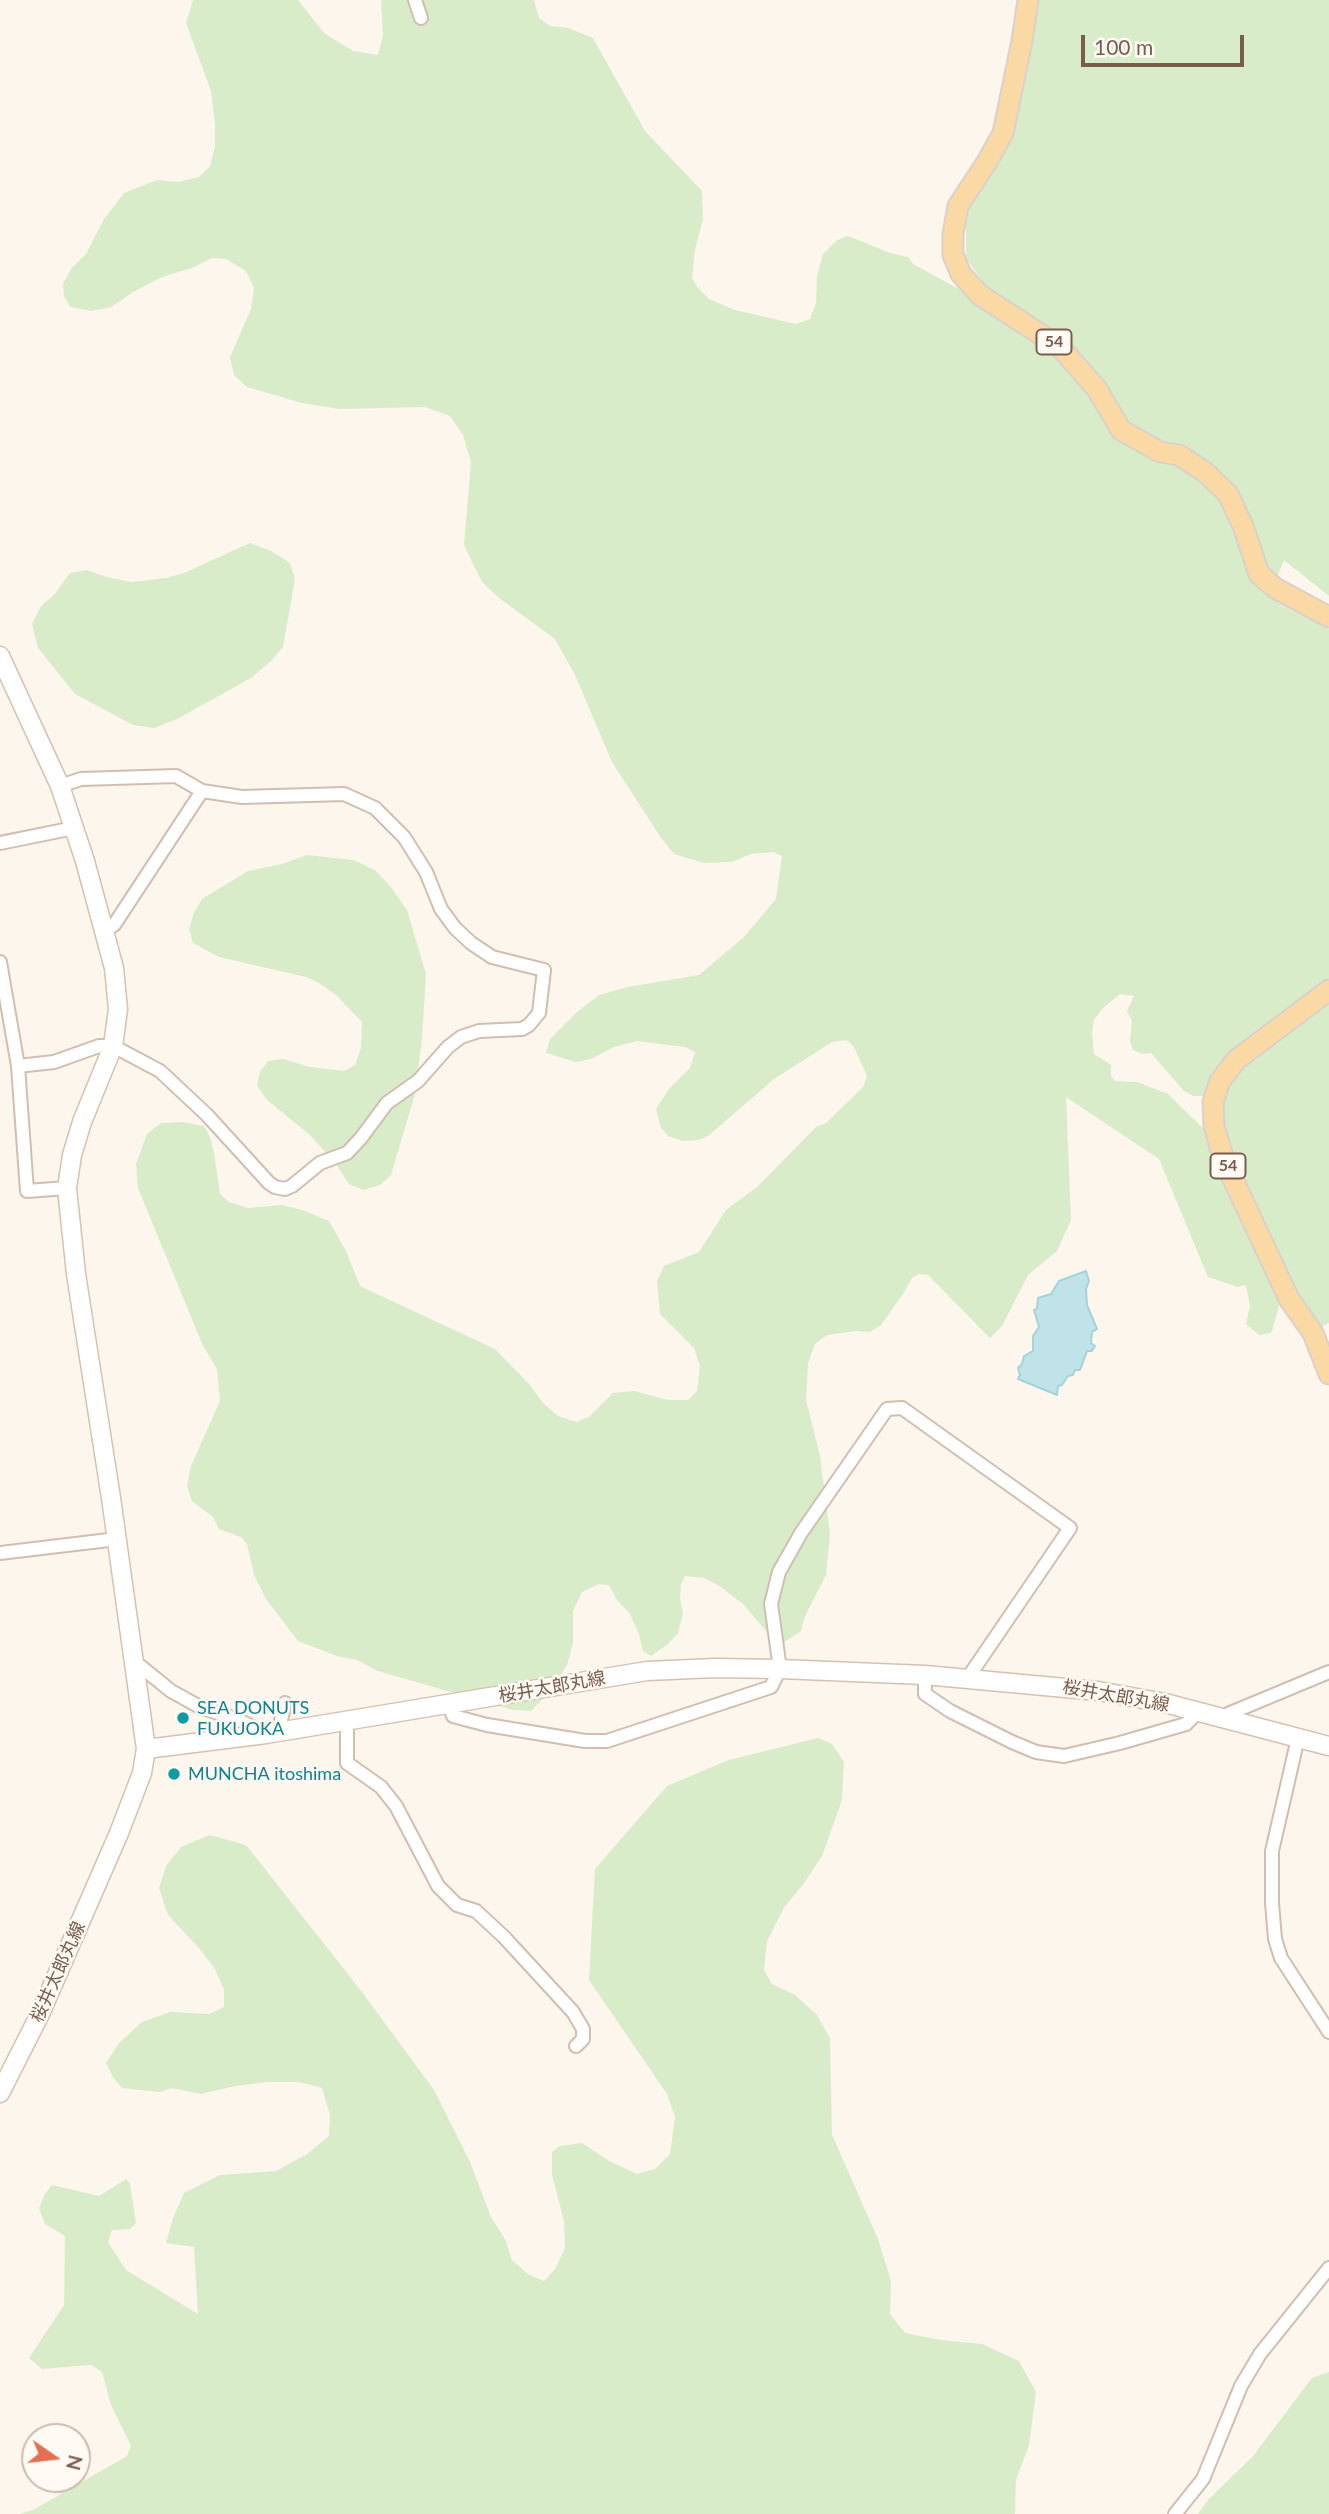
<!DOCTYPE html>
<html>
<head>
<meta charset="utf-8">
<style>
  body { margin:0 }
  #map { position:relative; width:1329px; height:2514px; overflow:hidden; background:#fdf6ec; font-family:Lato,sans-serif }
  canvas { display:block }
  .north { position:absolute; left:21px; top:2423px; width:70px; height:70px; box-sizing:border-box; background:#fffaf3; border:2px solid #cabbb1; border-radius:50%; rotate:104deg; font-size:19px; font-weight:700; line-height:28px; text-align:center; color:#7a5c4d }
  .north::after { content:''; display:block; margin:auto; width:24px; height:32px; background:#e76f51; clip-path:polygon(50% 0,100% 100%,50% 72%,0 100%) }
  .scale { position:absolute; left:1081px; top:35px; width:163px; height:32px; box-sizing:border-box; border:4px solid #7a5c4d; border-top:0; padding-left:9px; font-size:21px; line-height:24px; white-space:nowrap; color:#7a5c4d; -webkit-text-stroke:5px #fffaf3; paint-order:stroke }
</style>
</head>
<body>
<div id="map">
<canvas width="1329" height="2514"></canvas>
<div class="north">N</div>
<div class="scale">100 m</div>
</div>
<script>
const context = document.querySelector('canvas').getContext('2d');
context.lineJoin = 'round';
function paint(path, color) {
  context.fillStyle = color;
  context.fill(path, 'evenodd');
}
function poly(rows) {
  const path = new Path2D();
  for (const r of rows) {
    path.moveTo(r[0], r[1]);
    for (let i = 2; i < r.length; i += 2) path.lineTo(r[i], r[i + 1]);
  }
  return path;
}
function trace(path, color, width, dash) {
  context.strokeStyle = color;
  context.lineWidth = width;
  context.lineCap = dash ? 'butt' : 'round';
  context.setLineDash(dash || []);
  context.stroke(path);
}
function write(font, color, halo, rows, align = 'center') {
  context.font = font + ' Lato,"Noto Sans JP",sans-serif';
  context.lineWidth = 5;
  context.setLineDash([]);
  context.textBaseline = 'middle';
  context.strokeStyle = halo;
  context.fillStyle = color;
  for (const [text, x, y, turn = 0] of rows) {
    context.save();
    context.translate(x, y);
    context.rotate((+turn || 0) * Math.PI / 180);
    context.textAlign = isNaN(turn) ? turn : align;
    if (halo) context.strokeText(text, 0, 0);
    context.fillText(text, 0, 0);
    context.restore();
  }
}
const green = poly([
  [193,0,298,0,324,33,353,51,378,55,383,36,381,0,534,0,539,18,550,26,568,28,593,38,645,131,702,191,703,219,695,250,692,278,698,288,709,299,735,310,796,324,810,319,816,303,817,276,823,254,837,240,848,236,890,253,908,257,913,264,957,288,1007,307,989,290,966,258,966,219,964,213,1012,126,1024,79,1027,52,1031,45,1037,0,1329,0,1329,596,1285,561,1283,562,1278,575,1263,589,1281,605,1329,629,1329,984,1210,1085,1204,1096,1193,1096,1183,1090,1151,1053,1142,1054,1133,1050,1130,1041,1132,1021,1127,1011,1134,996,1120,994,1102,1009,1094,1020,1092,1033,1094,1054,1111,1065,1111,1076,1115,1081,1137,1082,1168,1094,1214,1139,1281,1299,1274,1324,1271,1333,1259,1335,1246,1324,1250,1306,1246,1285,1238,1287,1208,1277,1159,1159,1066,1097,1071,1220,1057,1251,1028,1275,1002,1326,990,1338,928,1275,919,1274,912,1278,903,1294,881,1325,870,1332,856,1331,827,1335,815,1344,808,1363,806,1400,820,1456,830,1534,826,1575,805,1616,801,1631,784,1642,771,1637,743,1604,718,1585,704,1578,685,1576,681,1584,680,1599,683,1613,678,1633,668,1644,651,1656,643,1651,639,1634,630,1614,617,1600,609,1585,599,1584,582,1592,573,1611,573,1643,567,1665,551,1690,531,1711,513,1710,378,1671,357,1660,337,1656,298,1641,266,1599,254,1575,247,1544,241,1537,219,1529,213,1517,192,1501,187,1486,191,1466,220,1401,217,1369,203,1346,138,1188,136,1164,147,1134,161,1123,183,1122,204,1126,210,1137,214,1153,220,1194,229,1202,248,1208,282,1205,305,1211,329,1221,346,1251,360,1286,495,1349,530,1385,543,1403,558,1416,576,1422,589,1417,613,1393,634,1391,668,1400,688,1400,697,1391,700,1366,694,1348,660,1314,657,1281,664,1266,699,1252,726,1210,757,1187,816,1127,826,1123,863,1087,867,1076,854,1047,847,1040,832,1042,774,1079,708,1136,699,1140,683,1141,668,1136,661,1128,656,1109,669,1089,690,1068,695,1052,685,1047,637,1041,614,1047,591,1059,576,1062,546,1053,550,1039,577,1012,599,995,628,987,699,975,744,937,776,899,782,856,773,852,751,854,732,862,704,863,674,854,661,838,612,762,575,675,555,639,499,598,482,582,464,545,471,462,463,435,450,416,425,407,339,409,302,403,247,387,234,375,230,357,251,309,254,288,246,271,226,259,212,258,192,268,162,277,133,292,111,307,91,311,70,307,64,296,63,284,71,269,86,254,104,219,124,193,157,180,178,182,199,177,210,166,215,147,215,124,211,91,186,23],
  [250,543,271,551,290,563,295,579,283,647,272,660,251,678,177,719,154,728,133,725,75,694,38,648,32,624,41,606,54,595,70,573,87,570,106,577,132,582,166,578,184,573],
  [307,855,353,860,375,870,390,886,407,910,426,974,422,1038,415,1094,391,1175,380,1185,364,1190,349,1184,336,1164,311,1136,266,1099,257,1085,260,1072,268,1061,283,1059,310,1067,344,1071,355,1065,361,1048,362,1022,336,995,319,983,306,977,219,957,193,943,189,929,194,913,202,899,248,871,282,864],
  [1329,998,1329,1323,1316,1330,1290,1286,1223,1140,1220,1118,1224,1087,1238,1068],
  [818,1738,832,1744,844,1762,842,1800,822,1856,802,1886,785,1906,767,1941,764,1970,772,1984,795,1995,817,2015,830,2038,832,2135,878,2239,891,2281,890,2314,905,2333,941,2340,982,2344,1019,2361,1036,2392,1029,2445,1016,2480,1015,2514,19,2514,33,2510,127,2456,131,2446,111,2405,102,2372,91,2365,42,2369,29,2358,64,2305,65,2236,45,2224,39,2208,45,2194,52,2185,99,2196,126,2179,130,2183,136,2223,130,2229,112,2230,108,2242,126,2270,198,2314,194,2247,166,2243,173,2218,184,2193,220,2175,276,2171,307,2154,329,2136,330,2115,322,2088,299,2082,267,2082,235,2086,201,2094,171,2088,160,2092,122,2088,113,2077,106,2063,119,2043,142,2022,170,2012,209,2014,224,2007,224,1990,215,1969,199,1948,168,1915,159,1888,166,1866,181,1847,210,1835,246,1845,359,1988,434,2090,470,2162,491,2217,506,2241,512,2260,529,2275,544,2281,555,2269,565,2248,564,2221,552,2175,552,2152,560,2146,582,2143,609,2161,637,2174,655,2169,670,2154,675,2117,667,2094,589,1980,595,1869,667,1786,729,1760],
  [1329,2372,1329,2514,1198,2514,1209,2499,1253,2456,1312,2378]
]);
const water = poly([
  [1086,1271,1089,1281,1086,1289,1087,1305,1097,1329,1092,1332,1091,1343,1095,1346,1092,1351,1087,1351,1080,1370,1075,1370,1073,1375,1068,1376,1062,1385,1058,1386,1057,1395,1018,1379,1020,1375,1018,1368,1022,1364,1024,1356,1033,1351,1033,1336,1039,1327,1034,1310,1037,1308,1038,1298,1051,1294,1059,1281,1086,1271]
]);
const street = poly([
  [415,0,421,18],
  [0,843,74,828],
  [105,930,114,925,202,791],
  [0,962,18,1066,27,1191,67,1188],
  [18,1066,54,1062,99,1046,113,1046,160,1071,207,1115,269,1183,275,1187,285,1189,292,1186,320,1163,347,1153,361,1138,387,1103,418,1081,448,1047,461,1037,479,1031,522,1029,529,1025,539,1013,544,970,492,957,471,943,455,928,441,909,426,872,404,837,375,808,344,794,242,797,202,791,176,776,81,779,60,786],
  [0,1553,117,1539],
  [134,1661,171,1691,200,1707,239,1720,266,1734],
  [925,1675,925,1694,950,1711,1012,1742,1036,1752,1064,1756,1120,1743,1186,1724,1198,1712],
  [449,1705,453,1716,487,1725,585,1741,607,1741,771,1687,780,1669,771,1604,779,1572,801,1533,887,1409,902,1408,1070,1528,967,1679],
  [1226,1719,1228,1714,1329,1672],
  [347,1721,347,1763,381,1787,396,1806,438,1886,457,1905,476,1911,504,1937,573,2012,583,2029,583,2039,576,2046],
  [278,1733,285,1703],
  [1298,1738,1272,1851,1272,1903,1275,1939,1281,1958,1329,2032],
  [1175,2514,1203,2479,1241,2386,1260,2354,1329,2268]
]);
const secondary = poly([
  [0,656,60,786,85,861,114,968,118,1009,113,1046,82,1122,72,1155,67,1188,76,1274,111,1498,146,1749,142,1773,119,1833,40,2014,0,2093],
  [146,1749,266,1734,647,1671,715,1668,780,1669,925,1675,1098,1691,1165,1703,1329,1746]
]);
const primary = poly([
  [1028,0,1022,41,1003,133,987,162,958,206,953,234,953,255,961,274,980,295,1060,347,1097,389,1121,430,1160,452,1179,455,1205,472,1228,494,1243,526,1259,574,1275,588,1329,617],
  [1329,990,1236,1060,1220,1081,1213,1102,1214,1126,1224,1160,1289,1299,1313,1333,1329,1374]
]);
const markers = [
  [183,1718,7,"#0f9aa8"],
  [174,1774,7,"#0f9aa8"]
];
const shields = [
  [1054,342,35],
  [1228,1166,35]
];
const shieldNames = [
  ["54",1054,342],
  ["54",1228,1166]
];
const streetNames = [
  ["桜井太郎丸線",552,1687,-10],
  ["桜井太郎丸線",1116,1696,10],
  ["桜井太郎丸線",58,1972,-66]
];
const cultureNames = [
  ["SEA DONUTS",197,1708],
  ["FUKUOKA",197,1729],
  ["MUNCHA itoshima",188,1774]
];
paint(green, '#d8ecc9');
paint(water, '#bfe3e8');
trace(water, '#a5d3da', 2);
trace(street, '#d1beb0', 16);
trace(secondary, '#d6c0b0', 21);
trace(primary, '#dad1cd', 23);
trace(street, '#fff', 12);
trace(secondary, '#fff', 18);
trace(primary, '#fbd9a5', 19);
for (const [x, y, r, color] of markers) {
  const dot = new Path2D();
  dot.arc(x, y, r, 0, 2 * Math.PI);
  context.fillStyle = color;
  context.fill(dot);
  trace(dot, '#fffaf3', 2.5);
}
for (const [x, y, w] of shields) {
  const box = new Path2D();
  box.roundRect(x - w / 2, y - 12.5, w, 25, 5);
  context.fillStyle = '#fffaf3';
  context.fill(box);
  trace(box, '#7a5c4d', 2);
}
write('bold 16px', '#7a5c4d', null, shieldNames);
write('18px', '#7a5c4d', '#fffaf3', streetNames);
write('18px', '#0d838f', '#fffaf3', cultureNames, 'left');
</script>
</body>
</html>
